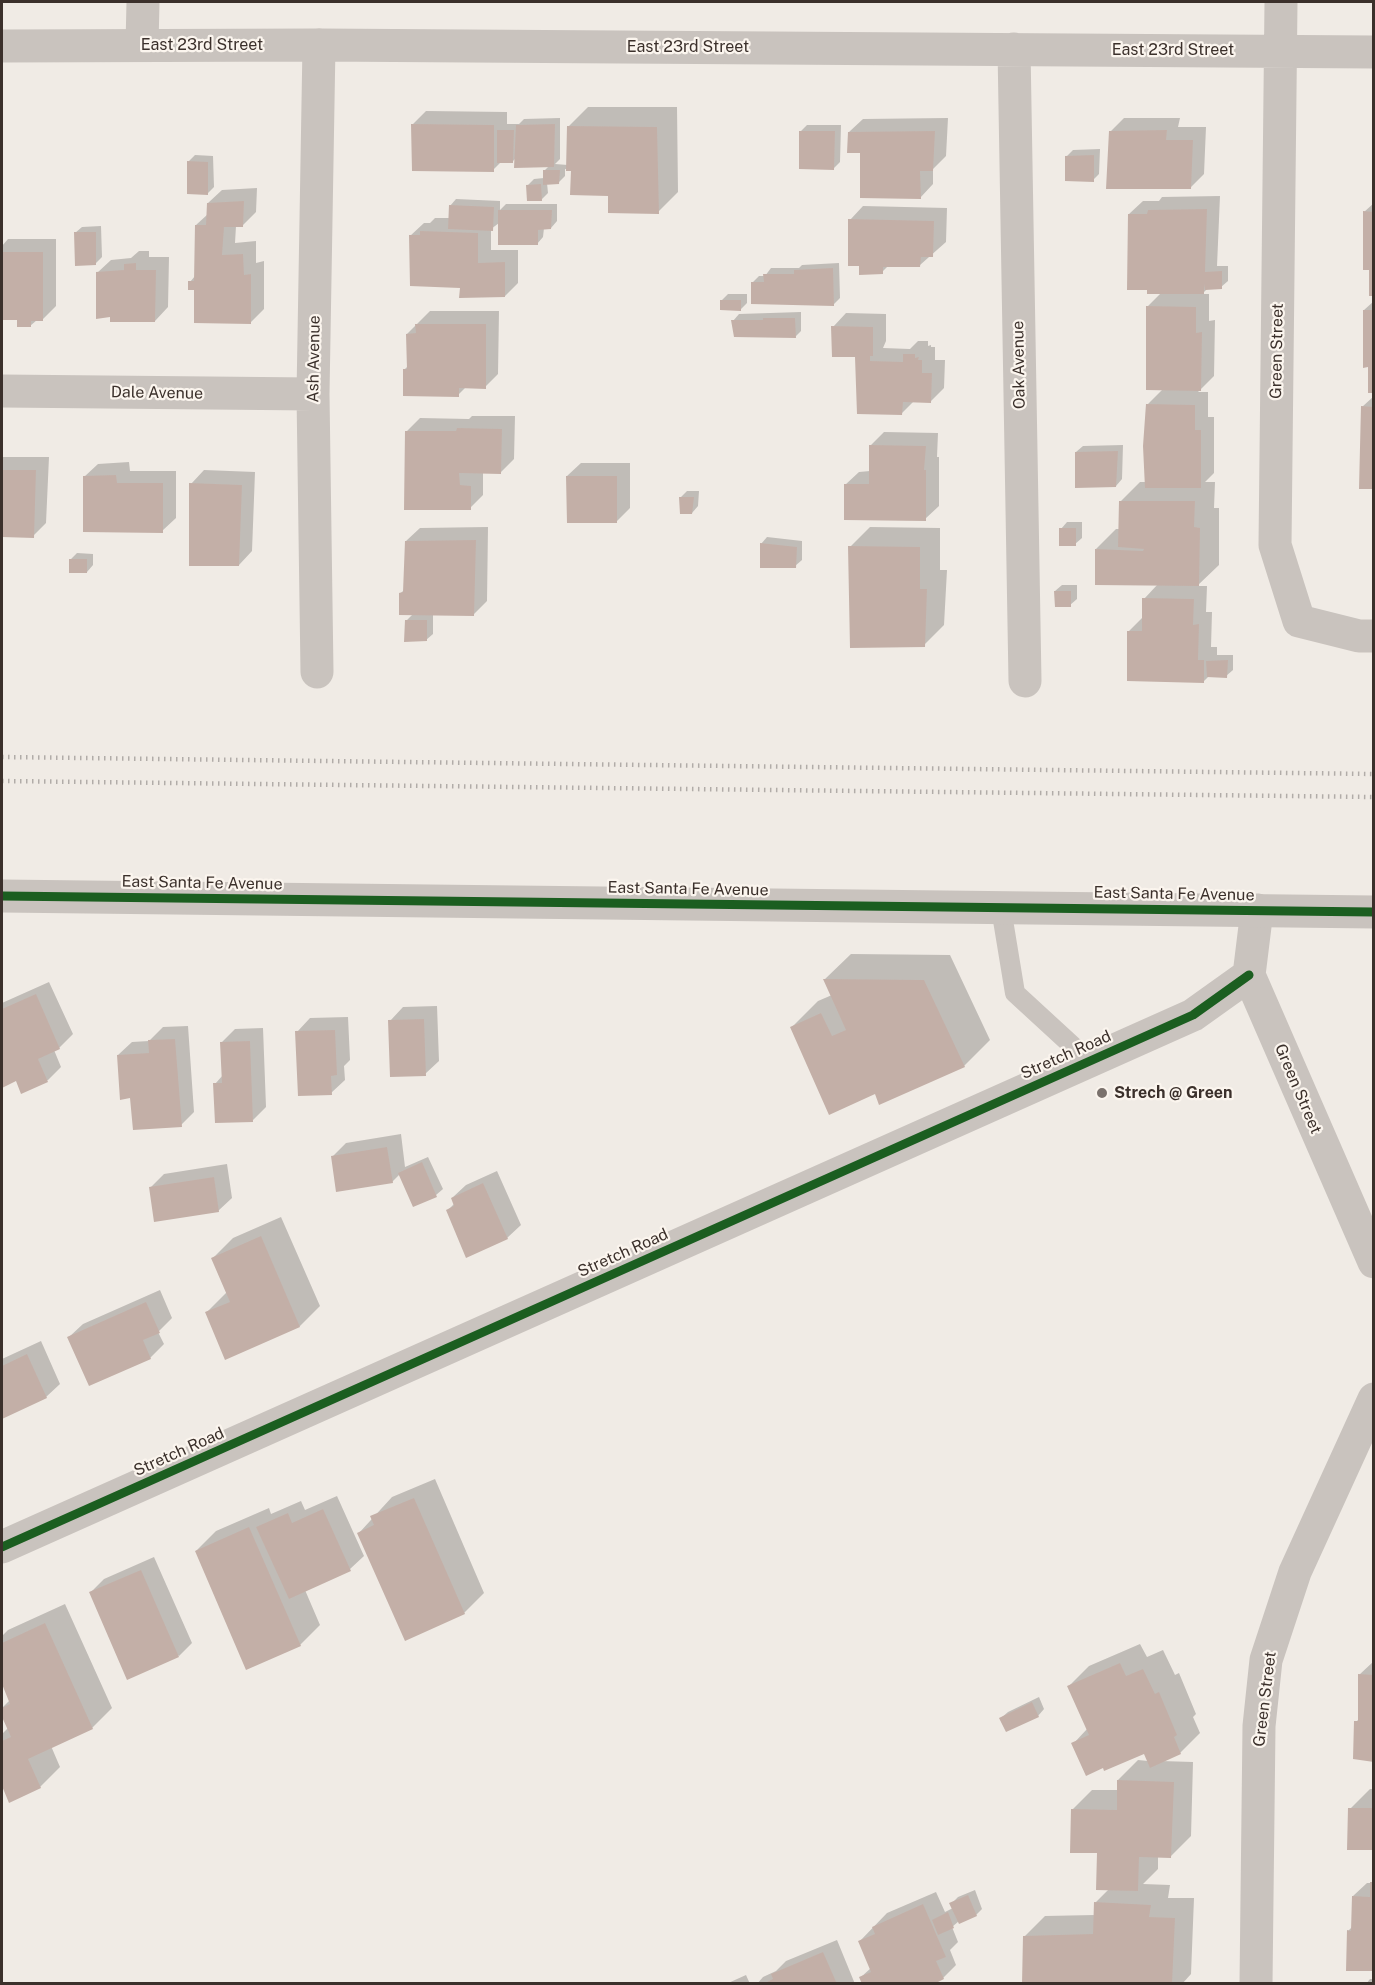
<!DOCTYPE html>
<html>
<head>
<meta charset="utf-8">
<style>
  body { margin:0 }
  #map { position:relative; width:1375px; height:1985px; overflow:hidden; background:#f0ebe5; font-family:"Public Sans",sans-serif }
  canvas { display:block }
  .frame { position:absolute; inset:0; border:3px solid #3b302b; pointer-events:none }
</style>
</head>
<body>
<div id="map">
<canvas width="1375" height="1985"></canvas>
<div class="frame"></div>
</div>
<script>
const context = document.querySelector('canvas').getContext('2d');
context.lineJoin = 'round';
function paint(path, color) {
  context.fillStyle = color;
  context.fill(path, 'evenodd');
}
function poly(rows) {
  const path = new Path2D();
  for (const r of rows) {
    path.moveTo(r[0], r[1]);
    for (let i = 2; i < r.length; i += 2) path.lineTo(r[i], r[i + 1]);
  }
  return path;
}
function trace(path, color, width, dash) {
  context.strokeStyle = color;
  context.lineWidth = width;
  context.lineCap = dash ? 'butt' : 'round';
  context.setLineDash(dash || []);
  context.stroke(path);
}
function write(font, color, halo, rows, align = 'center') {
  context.font = font + ' "Public Sans",sans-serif';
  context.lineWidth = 4.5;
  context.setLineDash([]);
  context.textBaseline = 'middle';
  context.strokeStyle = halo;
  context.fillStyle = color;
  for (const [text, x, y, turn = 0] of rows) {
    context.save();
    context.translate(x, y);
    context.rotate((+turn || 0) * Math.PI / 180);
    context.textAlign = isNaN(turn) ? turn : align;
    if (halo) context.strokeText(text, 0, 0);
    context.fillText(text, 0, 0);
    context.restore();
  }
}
const shadow = poly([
  [588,107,677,107,678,192,658,212,610,194,572,170,565,169,565,176,559,182,547,183,548,193,541,200,528,185,534,179,544,178,544,171,549,166,516,158,512,162,501,162,493,170,413,124,426,111,507,112,507,124,519,124,524,119,560,118,560,159,555,164,568,165,568,127],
  [948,118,946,156,933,169,933,184,920,198,862,151,849,132,863,119],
  [1124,118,1180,118,1178,127,1206,127,1204,174,1190,188,1110,132],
  [807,125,841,125,840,162,834,168,801,131],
  [1100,149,1099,174,1093,180,1066,157,1073,150],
  [195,155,213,156,214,187,208,193,188,162],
  [257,188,256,212,242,226,236,226,235,243,256,241,256,263,264,261,264,309,251,322,196,289,190,282,195,276,196,225,208,214,208,203,222,190],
  [1220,196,1217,266,1228,266,1228,281,1221,287,1208,288,1202,294,1209,294,1209,321,1215,320,1214,376,1198,392,1208,392,1208,417,1214,417,1214,473,1205,482,1215,482,1214,508,1219,508,1219,565,1197,586,1207,586,1206,612,1212,612,1211,647,1217,647,1217,655,1233,655,1233,670,1226,676,1209,676,1204,681,1129,631,1142,618,1144,599,1158,584,1096,549,1116,529,1120,529,1120,502,1140,482,1146,482,1147,405,1163,389,1148,306,1161,293,1129,214,1143,201,1159,201,1162,197],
  [456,199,500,201,500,210,506,204,557,204,557,221,551,228,544,228,543,237,537,244,499,223,491,229,491,250,518,250,518,283,505,296,462,287,410,236,424,223,430,223,435,218,450,218,450,206],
  [1374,203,1374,295,1364,212],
  [863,206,947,208,946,242,920,265,889,265,882,272,850,220],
  [101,226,102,257,95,264,75,233,82,227],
  [8,239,56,239,56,306,42,320,37,320,30,326,19,319,2,318,2,246],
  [139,251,149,251,149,257,169,257,168,307,155,321,111,316,97,273,111,260,131,258],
  [839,263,840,298,833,305,752,283,759,276,765,276,771,268,799,268,802,265],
  [728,294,747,294,747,303,741,309,721,301],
  [1374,301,1374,391,1364,310],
  [430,311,499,311,498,374,485,387,466,387,458,395,404,370,408,366,407,334],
  [801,312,801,331,795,337,733,321,739,314],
  [846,313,886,314,886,341,883,348,910,349,918,341,928,341,928,346,931,345,931,347,935,347,935,360,945,360,944,388,930,402,914,401,901,414,833,327],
  [1374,396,1374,488,1362,407],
  [472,416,515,416,514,459,501,472,483,472,483,495,470,508,406,432,420,418,469,419],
  [884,432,938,433,937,457,939,457,939,506,925,519,845,485,859,472,870,471,870,446],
  [1123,445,1122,479,1116,486,1076,452,1083,446],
  [2,457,49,457,46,523,33,536,2,536],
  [129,462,130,471,176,471,176,518,162,531,84,477,98,464],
  [581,463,630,463,630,508,617,521,567,476],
  [204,470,255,472,252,551,239,565,191,484],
  [687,491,699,491,698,506,692,513,681,497],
  [1067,522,1082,522,1082,538,1075,544,1061,529],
  [488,527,487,601,473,615,433,614,433,634,426,640,407,620,413,614,401,593,405,589,406,541,420,528],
  [870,527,940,528,940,570,947,570,944,625,924,645,850,547],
  [767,537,802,541,802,560,795,566,761,544],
  [77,553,93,554,93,565,87,572,70,560],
  [1062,585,1077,585,1077,599,1070,605,1055,591],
  [851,954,950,955,990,1040,964,1066,875,1092,792,1027,818,1001,832,995,825,979],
  [49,982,73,1034,59,1048,54,1050,61,1067,48,1080,22,1092,17,1080,2,1086,2,1003],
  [437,1006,439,1061,425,1074,390,1021,403,1007],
  [348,1017,350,1060,344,1066,345,1080,331,1093,297,1032,310,1018],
  [188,1026,194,1112,181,1125,132,1097,118,1055,132,1042,149,1041,163,1027],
  [263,1028,266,1107,253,1120,215,1084,223,1075,222,1042,235,1029],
  [401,1134,405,1167,428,1157,443,1189,436,1195,414,1205,400,1174,392,1182,333,1156,346,1143],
  [227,1164,232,1198,218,1211,151,1187,164,1174],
  [497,1171,521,1225,507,1238,447,1211,455,1203,452,1198,466,1185],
  [281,1217,320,1306,300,1326,226,1358,207,1312,227,1292,213,1258,233,1238],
  [160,1290,172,1318,158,1332,164,1344,150,1358,69,1337,83,1324],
  [41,1341,60,1384,46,1397,2,1417,2,1359],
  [435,1479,484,1593,464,1613,359,1533,392,1497],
  [337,1496,364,1556,350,1569,305,1590,320,1625,300,1645,196,1551,216,1531,269,1508,271,1514,301,1501,305,1510],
  [154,1557,192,1643,179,1656,91,1592,104,1579],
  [65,1604,112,1708,92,1728,51,1746,60,1767,40,1787,10,1801,2,1783,2,1734,8,1728,2,1708,10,1700,2,1681,2,1636,8,1630],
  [1140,1644,1147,1657,1163,1650,1175,1675,1179,1673,1196,1714,1193,1717,1200,1733,1180,1753,1161,1761,1193,1762,1191,1836,1171,1856,1158,1856,1158,1869,1143,1884,1170,1885,1168,1898,1194,1898,1191,1974,1182,1984,1023,1984,1025,1936,1045,1916,1095,1915,1095,1903,1109,1889,1099,1851,1072,1810,1092,1790,1118,1790,1118,1780,1138,1760,1148,1761,1144,1752,1103,1766,1073,1744,1088,1728,1069,1686,1089,1666],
  [1374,1661,1374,1760,1356,1722,1360,1718,1359,1675],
  [1039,1697,1044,1709,1038,1716,1001,1718,1008,1712],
  [1370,1789,1374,1789,1374,1849,1350,1809],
  [1374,1881,1374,1970,1348,1931,1353,1926,1353,1896,1367,1883,1371,1883],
  [975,1890,982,1909,976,1915,959,1921,952,1927,958,1942,950,1950,956,1965,943,1978,861,1977,871,1968,859,1942,887,1913,936,1892,945,1912,953,1908,951,1904,958,1897],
  [837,1940,855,1984,757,1984,763,1977,776,1971,786,1961],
  [746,1975,750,1984,726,1984],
  [1370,1979,1374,1979,1374,1984,1366,1984]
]);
const building = poly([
  [411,124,494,125,494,172,412,171],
  [555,124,554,167,514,168,516,125],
  [567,126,657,127,659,214,608,213,608,196,570,195,571,171,566,171],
  [497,130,514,130,513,163,497,163],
  [1167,130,1166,140,1193,140,1191,189,1106,189,1109,131],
  [799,131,835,131,834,170,799,169],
  [935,131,933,171,920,171,921,199,860,198,860,153,847,153,848,132],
  [1094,155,1094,182,1065,181,1065,156],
  [187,161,208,162,208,195,187,194],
  [543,170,560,170,559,184,543,185],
  [541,184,542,201,527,201,526,185],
  [244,201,243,227,224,227,222,255,243,254,244,275,251,274,251,324,194,323,194,290,188,290,188,281,194,281,195,225,206,225,207,203],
  [449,205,494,207,493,231,448,229],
  [1207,209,1205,272,1222,271,1222,289,1205,290,1204,284,1204,294,1147,294,1147,290,1127,290,1128,214,1147,214,1148,210],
  [498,210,552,210,551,229,538,230,538,245,498,245],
  [1363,211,1374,212,1374,296,1369,296,1369,270,1363,270],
  [848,219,934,221,933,257,921,257,920,267,883,267,883,274,859,275,859,266,848,266],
  [420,231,478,233,478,263,505,262,505,297,459,298,460,288,410,286,409,235,420,235],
  [74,232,96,232,96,265,75,266],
  [2,252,43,252,43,321,31,321,31,327,17,327,17,320,2,320],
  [136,263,136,270,156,270,155,322,110,322,110,317,96,319,96,272,124,270,124,264],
  [833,268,834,306,751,304,751,282,764,282,763,274,794,274,794,270],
  [720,300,741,300,741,311,720,310],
  [1146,306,1196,307,1196,333,1202,332,1201,391,1146,390],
  [1363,310,1374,310,1374,393,1368,393,1368,367,1363,368],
  [763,318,795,318,796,338,734,337,731,320,763,320],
  [415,324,486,324,486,389,459,388,459,397,403,396,403,369,407,369,406,334,416,333],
  [831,326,873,327,873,356,870,356,870,361,903,362,903,354,915,354,915,358,919,357,918,360,922,360,922,373,932,373,931,403,903,402,902,415,857,414,855,357,832,357],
  [1146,404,1195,405,1195,430,1201,430,1201,488,1145,488,1143,446],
  [1361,406,1374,407,1374,489,1359,489],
  [457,428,502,429,501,474,459,473,460,485,471,486,471,510,404,510,405,431,456,431],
  [869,445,926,446,924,470,926,470,926,521,844,520,844,484,869,484],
  [1118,451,1116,487,1075,488,1075,452],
  [2,470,36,470,34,538,2,537],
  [116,475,117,483,163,483,163,533,83,532,83,476],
  [566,476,617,476,617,523,567,523],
  [189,483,242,485,239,566,189,566],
  [679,497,694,497,692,514,680,514],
  [1119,501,1195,501,1194,527,1200,528,1199,586,1095,585,1095,549,1143,551,1144,549,1118,547],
  [1059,528,1076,528,1076,546,1059,546],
  [476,540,474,616,399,615,399,593,403,592,405,541],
  [760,543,797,547,796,568,760,568],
  [848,546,920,547,920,589,927,589,925,647,850,648],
  [69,559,87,559,87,573,69,573],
  [1054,591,1071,591,1071,607,1055,607],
  [1142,598,1194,599,1193,625,1199,624,1198,660,1204,660,1204,683,1127,681,1127,631,1142,631],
  [405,620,427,620,427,641,404,642],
  [1228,660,1227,678,1207,677,1206,661],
  [823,979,924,980,965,1067,879,1105,875,1094,829,1115,790,1027,821,1013,832,1036,846,1030],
  [36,994,60,1049,38,1059,48,1082,21,1094,16,1081,2,1088,2,1009],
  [424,1019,426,1076,390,1077,388,1020],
  [335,1030,337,1075,331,1076,332,1095,298,1096,295,1031],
  [175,1039,182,1127,133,1130,130,1098,120,1100,117,1055,149,1053,148,1040],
  [250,1041,253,1122,215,1123,213,1083,222,1083,220,1042],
  [387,1147,393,1183,336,1192,331,1156],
  [422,1162,437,1197,413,1207,398,1173],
  [214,1177,219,1212,154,1222,149,1187],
  [483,1183,508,1239,466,1258,446,1210,454,1206,451,1198],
  [261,1236,300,1327,225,1360,205,1312,230,1302,211,1258],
  [146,1302,160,1333,143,1340,151,1359,89,1386,67,1337],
  [27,1354,47,1398,2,1419,2,1366],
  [414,1498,465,1614,405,1641,357,1533,374,1525,370,1516],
  [323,1509,351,1571,289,1599,256,1527,288,1513,292,1523],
  [249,1527,301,1646,246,1670,195,1551],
  [141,1570,179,1657,127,1680,89,1592],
  [45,1623,93,1729,28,1759,41,1788,9,1803,2,1786,2,1741,11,1737,2,1717,2,1708,10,1704,2,1684,2,1643],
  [1120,1663,1126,1676,1143,1669,1155,1694,1159,1692,1177,1735,1174,1737,1181,1754,1150,1768,1144,1754,1104,1771,1103,1768,1086,1776,1071,1743,1089,1735,1067,1686],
  [1358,1674,1374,1675,1374,1762,1353,1759,1354,1721,1358,1721],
  [1032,1702,1039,1717,1006,1732,999,1718],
  [1117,1780,1174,1782,1171,1858,1139,1857,1138,1891,1096,1890,1097,1853,1070,1853,1071,1809,1117,1810],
  [1348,1808,1374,1808,1374,1850,1347,1850],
  [1370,1882,1374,1882,1374,1971,1346,1971,1347,1930,1351,1931,1352,1896,1370,1897],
  [968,1895,977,1916,959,1924,949,1903],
  [1094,1902,1151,1905,1149,1917,1175,1918,1172,1984,1022,1984,1023,1936,1093,1934],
  [923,1904,946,1957,936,1961,944,1979,934,1984,862,1984,859,1977,871,1972,858,1941,875,1934,872,1927],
  [948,1912,954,1928,938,1935,932,1920],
  [823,1952,837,1984,763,1984,773,1979,771,1974]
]);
const service = poly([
  [1001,908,1015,993,1089,1061]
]);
const minor = poly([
  [1281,2,1275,545,1299,621,1359,636,1374,636],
  [142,45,143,2],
  [2,46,319,45,1374,52],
  [1014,49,1025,681],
  [2,391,313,394],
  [317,672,313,394,319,45],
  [1257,910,1249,975,1374,1262],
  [2,1547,1193,1015,1249,975],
  [1256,1984,1259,1726,1266,1660,1295,1572,1374,1399]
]);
const tertiary = poly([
  [2,896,1374,912]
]);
const rail = poly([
  [2,757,1374,774],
  [2,781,1374,797]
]);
const cycleway = poly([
  [2,896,1374,912],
  [2,1547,1193,1015,1249,975]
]);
const markers = [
  [1102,1093,6,"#7a716c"]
];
const streetNames = [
  ["East 23rd Street",202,45],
  ["East 23rd Street",688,47],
  ["East 23rd Street",1173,50],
  ["Green Street",1277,351,-89],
  ["Ash Avenue",314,359,-89],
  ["Oak Avenue",1019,365,-91],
  ["Dale Avenue",157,393,1],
  ["East Santa Fe Avenue",202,883,1],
  ["East Santa Fe Avenue",688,889,1],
  ["East Santa Fe Avenue",1174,894,1],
  ["Stretch Road",1066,1055,-24],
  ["Green Street",1298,1089,67],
  ["Stretch Road",623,1253,-24],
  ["Stretch Road",179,1452,-24],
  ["Green Street",1265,1699,-83]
];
const poiNames = [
  ["Strech @ Green",1114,1093]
];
paint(shadow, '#0003');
paint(building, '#c3afa7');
trace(service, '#c9c3be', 20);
trace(minor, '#c9c3be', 33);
trace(tertiary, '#c9c3be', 33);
trace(rail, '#b1aca8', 4.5, [1.5, 4.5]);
trace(cycleway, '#1b5e20', 9);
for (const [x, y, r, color] of markers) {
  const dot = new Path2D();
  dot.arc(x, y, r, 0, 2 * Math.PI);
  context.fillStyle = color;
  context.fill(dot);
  trace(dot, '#fbf5ee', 2);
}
write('16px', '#3b302b', '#fbf5ee', streetNames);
write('bold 16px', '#3b302b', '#fbf5ee', poiNames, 'left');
</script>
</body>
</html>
